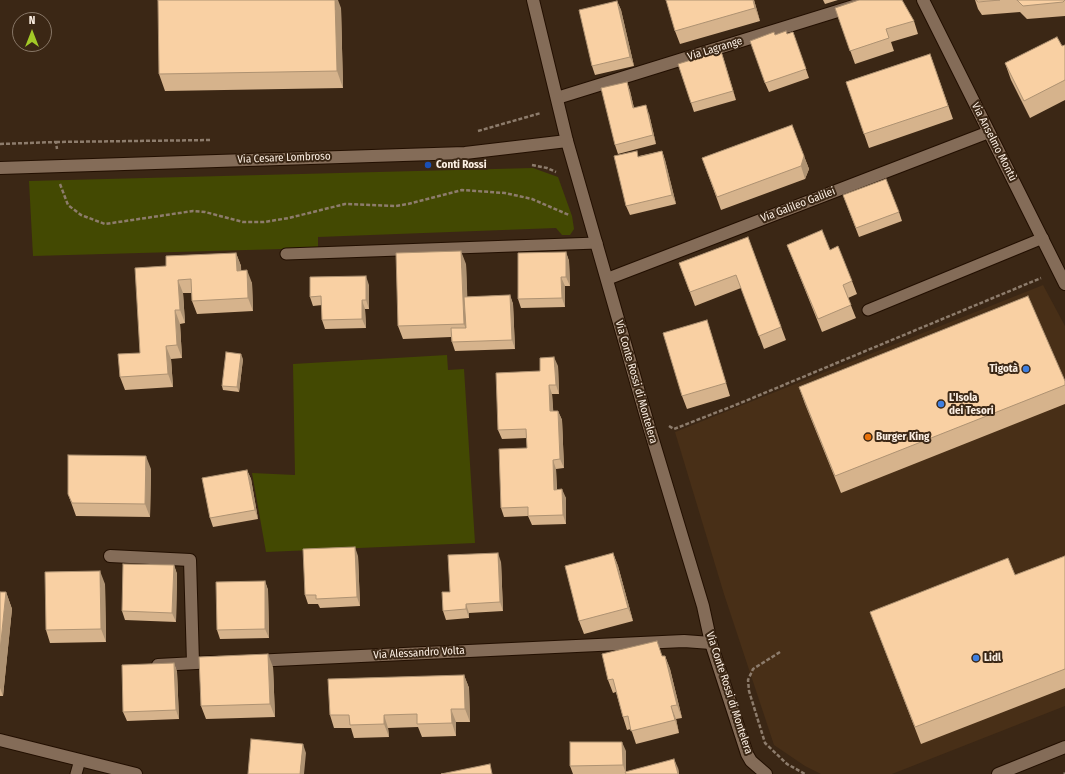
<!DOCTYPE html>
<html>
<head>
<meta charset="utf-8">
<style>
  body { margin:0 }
  #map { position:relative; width:1065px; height:774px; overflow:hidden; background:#3b2715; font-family:"Fira Sans Condensed",sans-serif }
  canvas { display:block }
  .north { position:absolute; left:12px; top:12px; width:40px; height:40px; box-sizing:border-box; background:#3b2715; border:1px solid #887767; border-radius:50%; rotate:0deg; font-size:11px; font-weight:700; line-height:16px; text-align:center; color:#fcefe3 }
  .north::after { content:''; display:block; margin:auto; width:14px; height:18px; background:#a3c927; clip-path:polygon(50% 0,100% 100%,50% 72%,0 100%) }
</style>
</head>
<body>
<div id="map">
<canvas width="1065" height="774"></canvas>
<div class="north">N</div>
</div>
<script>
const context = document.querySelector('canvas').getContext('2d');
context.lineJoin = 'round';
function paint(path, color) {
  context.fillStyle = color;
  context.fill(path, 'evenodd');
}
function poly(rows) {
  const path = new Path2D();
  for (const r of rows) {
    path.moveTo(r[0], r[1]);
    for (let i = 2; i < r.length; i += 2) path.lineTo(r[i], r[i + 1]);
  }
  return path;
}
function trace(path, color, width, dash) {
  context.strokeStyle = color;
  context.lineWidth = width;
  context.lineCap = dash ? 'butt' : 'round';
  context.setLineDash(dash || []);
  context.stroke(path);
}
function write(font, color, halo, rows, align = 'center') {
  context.font = font + ' "Fira Sans Condensed",sans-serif';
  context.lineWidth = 4;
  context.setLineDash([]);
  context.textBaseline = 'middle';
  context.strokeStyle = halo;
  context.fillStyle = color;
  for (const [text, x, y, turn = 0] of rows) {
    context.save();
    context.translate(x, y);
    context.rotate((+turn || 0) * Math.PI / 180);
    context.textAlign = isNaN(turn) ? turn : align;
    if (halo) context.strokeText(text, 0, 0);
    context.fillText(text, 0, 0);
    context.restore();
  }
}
const built = poly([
  [1043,285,1065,326,1065,706,892,774,821,774,805,766,774,745,724,594,675,432]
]);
const green = poly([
  [533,168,558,177,572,216,574,229,570,235,562,235,556,228,318,237,318,248,33,256,29,181],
  [447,355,448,370,464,369,475,543,266,552,252,473,295,475,293,364]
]);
const path = poly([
  [478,131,541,113],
  [56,142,212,140],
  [0,144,56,142,57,149],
  [532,165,547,168,556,172],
  [60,184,68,205,81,215,105,224,193,211,205,212,243,222,264,222,289,218,345,204,396,206,408,204,462,190,505,193,532,199,569,215],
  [669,426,674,429,738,404,1041,278],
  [780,652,753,669,748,680,749,691,765,743,787,764,805,774],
  [1064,774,1065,773]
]);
const service = poly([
  [286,254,597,243],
  [868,310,1043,238],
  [76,774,80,760]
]);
const minor = poly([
  [923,0,1065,284],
  [557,98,873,0],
  [0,168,465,153,567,141],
  [607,279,989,132],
  [110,556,190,560,193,663],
  [253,661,684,641,711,643],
  [158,665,215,662],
  [0,740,136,774],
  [998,774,1065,747]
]);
const tertiary = poly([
  [533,0,567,141,647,420,703,606,711,643,747,754,751,761,766,774]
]);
const wall = poly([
  [754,0,760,21,680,44,675,31],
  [823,0,838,0,825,4],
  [975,0,1065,0,1065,16,1027,19,1020,12,982,15,978,9],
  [617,1,621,10,634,66,595,75,592,66],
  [341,8,343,88,165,91,159,74],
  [835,8,914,21,918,34,891,42,894,51,855,64],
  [793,32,809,78,769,92,765,83,775,35,787,34],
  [1065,45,1065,100,1030,118,1011,80,1005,63,1062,46],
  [721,51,736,100,694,112,691,103],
  [930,54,953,119,869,148,846,82],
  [627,82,630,91,634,108,649,114,656,144,618,154,615,145],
  [792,125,809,169,805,179,721,210,702,158],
  [662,151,665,160,676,204,630,215,626,206,639,156],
  [843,195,899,212,902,221,859,237],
  [748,237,786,340,764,349,741,288,695,306,679,263],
  [787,245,852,281,857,294,848,298,856,318,822,332],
  [566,252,569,261,570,286,565,286,565,307,521,308,518,299],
  [236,253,241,266,241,271,252,283,253,311,197,314,192,301,192,293,183,293,185,323,180,324,182,358,171,359,173,387,125,390,120,377,140,353,166,266],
  [466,264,467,297,510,295,513,304,515,349,455,351,452,342,451,337,403,339,398,326],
  [369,285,369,309,365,309,366,328,325,329,322,320,322,305,313,306,310,297],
  [707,320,711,333,730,396,687,409,682,396],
  [243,359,239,392,223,390,222,386],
  [558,366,559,394,552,394,553,411,558,411,562,420,564,468,556,469,557,490,566,498,566,524,532,525,528,516,504,517,501,508,527,448,527,438,502,439,498,430,540,371],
  [1065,381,1065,404,841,493,805,404,799,387],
  [151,469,150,517,76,516,68,494],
  [247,470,251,479,258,519,213,527,210,518],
  [613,553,618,566,633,621,584,634,579,621],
  [358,556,360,606,320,608,318,604,308,604,305,595],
  [1065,556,1065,688,921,744,870,612,1015,575],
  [501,562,503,611,469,613,469,618,446,620,443,611,450,592],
  [174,565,177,574,176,622,125,620,122,611],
  [265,581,268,590,269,638,220,639,217,630],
  [105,584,106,642,50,643,46,630],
  [0,592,6,592,12,609,3,696,0,696],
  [663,656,665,656,670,669,682,718,676,719,679,733,636,744,631,729,627,730,623,717,616,692,613,693,608,680],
  [174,663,177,672,179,719,127,721,123,712],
  [273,667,275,717,206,719,201,706],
  [464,675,469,688,470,722,456,722,456,736,422,737,418,727,388,728,389,737,354,738,351,728,334,728,330,715],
  [626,751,626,772,678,768,679,774,573,774,570,766]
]);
const shadedWall = poly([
  [335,0,338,0,341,8,343,88,337,71],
  [753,0,754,0,760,21,755,8],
  [617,1,621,10,634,66,630,57],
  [721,51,724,60,736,100,733,91],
  [627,82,630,91,636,117,633,108],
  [646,105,649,114,656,144,653,135],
  [662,151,665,160,676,204,672,195],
  [804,156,809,169,805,179,801,166],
  [461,251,466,264,469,337,464,324],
  [566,252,569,261,570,286,566,277],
  [236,253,241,266,242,284,237,271],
  [247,270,252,283,253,311,248,298],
  [366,276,369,285,369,309,366,300],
  [561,277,565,286,565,307,562,298],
  [178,280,183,293,185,323,180,310],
  [510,295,513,304,515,349,512,340],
  [362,300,365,309,366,328,362,319],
  [175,310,180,324,182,358,177,345],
  [166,346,171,359,173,387,168,374],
  [241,354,243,359,239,392,237,387],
  [554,357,558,366,559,394,556,385],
  [549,385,552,394,554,420,550,411],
  [558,411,562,420,564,468,560,459],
  [146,456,151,469,150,517,145,504],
  [553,460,556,469,557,499,554,490],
  [247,470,251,479,258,519,255,510],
  [562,489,566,498,566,524,563,515],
  [355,547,358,556,360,606,357,597],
  [498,553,501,562,503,611,500,602],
  [613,553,618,566,633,621,628,608],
  [174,565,177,574,176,622,172,613],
  [100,571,105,584,106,642,101,629],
  [265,581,268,590,269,638,265,629],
  [6,592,12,609,3,696,0,688,0,651],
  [466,604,469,613,469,618,466,609],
  [268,654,273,667,275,717,270,704],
  [665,656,670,669,682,718,677,705],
  [174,663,177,672,179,719,176,710],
  [464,675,469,688,470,722,465,709],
  [671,706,676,719,679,733,675,720],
  [451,709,456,722,456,736,452,723],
  [384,715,388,728,389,737,384,724],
  [622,742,626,751,626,774,623,765],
  [303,744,306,753,304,774,300,774],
  [674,759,678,768,679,774,678,774]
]);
const building = poly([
  [158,0,335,0,337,71,159,74,158,0],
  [666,0,753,0,755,8,675,31,666,0],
  [859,0,902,0,914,21,886,29,889,38,850,51,835,8,859,0],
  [976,0,1000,0,978,2,976,0],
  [1017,0,1065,0,1063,2,1023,6,1017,0],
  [617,1,630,57,592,66,579,10,617,1],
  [786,31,787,34,793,32,806,69,765,83,750,41,774,32,775,35,786,31],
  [1057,37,1062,46,1065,45,1065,80,1024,101,1005,63,1057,37],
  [721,51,733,91,691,103,678,64,721,51],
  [930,54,948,106,864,134,846,82,930,54],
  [627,82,633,108,646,105,653,135,615,145,601,88,627,82],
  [792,125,804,156,801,166,717,197,702,158,792,125],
  [637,151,638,157,662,151,672,195,626,206,614,156,637,151],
  [886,179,899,212,856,228,843,195,886,179],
  [822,230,830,250,838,246,852,281,843,285,851,305,818,319,787,245,822,230],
  [748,237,781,327,759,336,736,275,690,292,679,263,748,237],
  [461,251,464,324,398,326,396,253,461,251],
  [566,252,566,277,561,277,562,298,518,299,518,253,566,252],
  [236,253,237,271,247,270,248,298,192,301,191,279,178,280,180,310,175,310,177,345,166,346,168,374,120,377,118,354,140,353,135,268,166,266,166,256,236,253],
  [366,276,366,300,362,300,362,319,322,320,321,296,310,297,310,277,366,276],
  [510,295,512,340,452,342,451,328,466,328,464,297,510,295],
  [1028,296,1065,381,1065,385,835,476,799,387,1028,296],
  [707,320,726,383,682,396,663,333,707,320],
  [226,352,241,354,237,387,222,386,226,352],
  [554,357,556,385,549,385,550,411,558,411,560,459,553,460,554,490,562,489,563,515,528,516,528,507,501,508,499,449,527,448,526,429,498,430,496,373,540,371,540,358,554,357],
  [68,455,146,456,145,504,72,503,68,494,68,455],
  [247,470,255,510,210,518,202,478,247,470],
  [355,547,357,597,316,599,316,595,305,595,303,549,355,547],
  [498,553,500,602,466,604,466,609,443,611,442,592,450,592,448,555,498,553],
  [613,553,628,608,579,621,565,566,613,553],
  [1065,556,1065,669,915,727,870,612,1008,558,1015,575,1065,556],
  [123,564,174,565,172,613,122,611,123,564],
  [100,571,101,629,46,630,45,572,100,571],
  [265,581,265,629,217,630,216,582,265,581],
  [0,592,6,592,0,651,0,592],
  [657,641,662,656,665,656,677,705,671,706,675,720,631,731,628,716,623,717,613,679,608,680,602,654,657,641],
  [268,654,270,704,201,706,199,657,268,654],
  [174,663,176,710,123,712,122,665,174,663],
  [464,675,465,709,451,709,452,723,417,724,417,714,384,715,384,724,350,725,349,715,330,715,328,679,464,675],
  [251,739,303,744,300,774,248,774,251,739],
  [570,742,622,742,623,765,570,766,570,742],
  [674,759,678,774,626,774,625,772,674,759],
  [490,764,492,774,441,774,490,764]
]);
const markers = [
  [428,165,4,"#1a4fb4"],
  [1026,369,4,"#3f7fe0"],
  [941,404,4,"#3f7fe0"],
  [868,437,4,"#e8710a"],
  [976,658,4,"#3f7fe0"]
];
const streetNames = [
  ["Via Lagrange",715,49,-17],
  ["Via Anselmo Montù",994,142,63],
  ["Via Cesare Lombroso",284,158,-2],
  ["Via Galileo Galilei",798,205,-21],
  ["Via Conte Rossi di Montelera",636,382,74],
  ["Via Alessandro Volta",419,653,-3],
  ["Via Conte Rossi di Montelera",729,693,72]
];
const poiNames = [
  ["Conti Rossi",436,165],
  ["Tigotà",1018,369,"right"],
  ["L'Isola",949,398],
  ["dei Tesori",949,411],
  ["Burger King",876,437],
  ["Lidl",984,658]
];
paint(built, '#482f17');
paint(green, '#434902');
trace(service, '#220f01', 13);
trace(minor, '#220f01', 14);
trace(tertiary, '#220f01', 14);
trace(path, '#8d7c6c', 2.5, [4, 2]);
trace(service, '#846c58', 11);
trace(minor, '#846c58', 12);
trace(tertiary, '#846c58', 12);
paint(wall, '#d6b38c');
paint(shadedWall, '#ae9272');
paint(building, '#f9d0a3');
trace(building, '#ae9272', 1);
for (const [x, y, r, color] of markers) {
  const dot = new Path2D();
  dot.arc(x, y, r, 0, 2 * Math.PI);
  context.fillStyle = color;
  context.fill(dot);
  trace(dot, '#3b2715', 1.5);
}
write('11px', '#fcefe3', '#3b2715', streetNames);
write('bold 11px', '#fcefe3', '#3b2715', poiNames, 'left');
</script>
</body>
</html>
